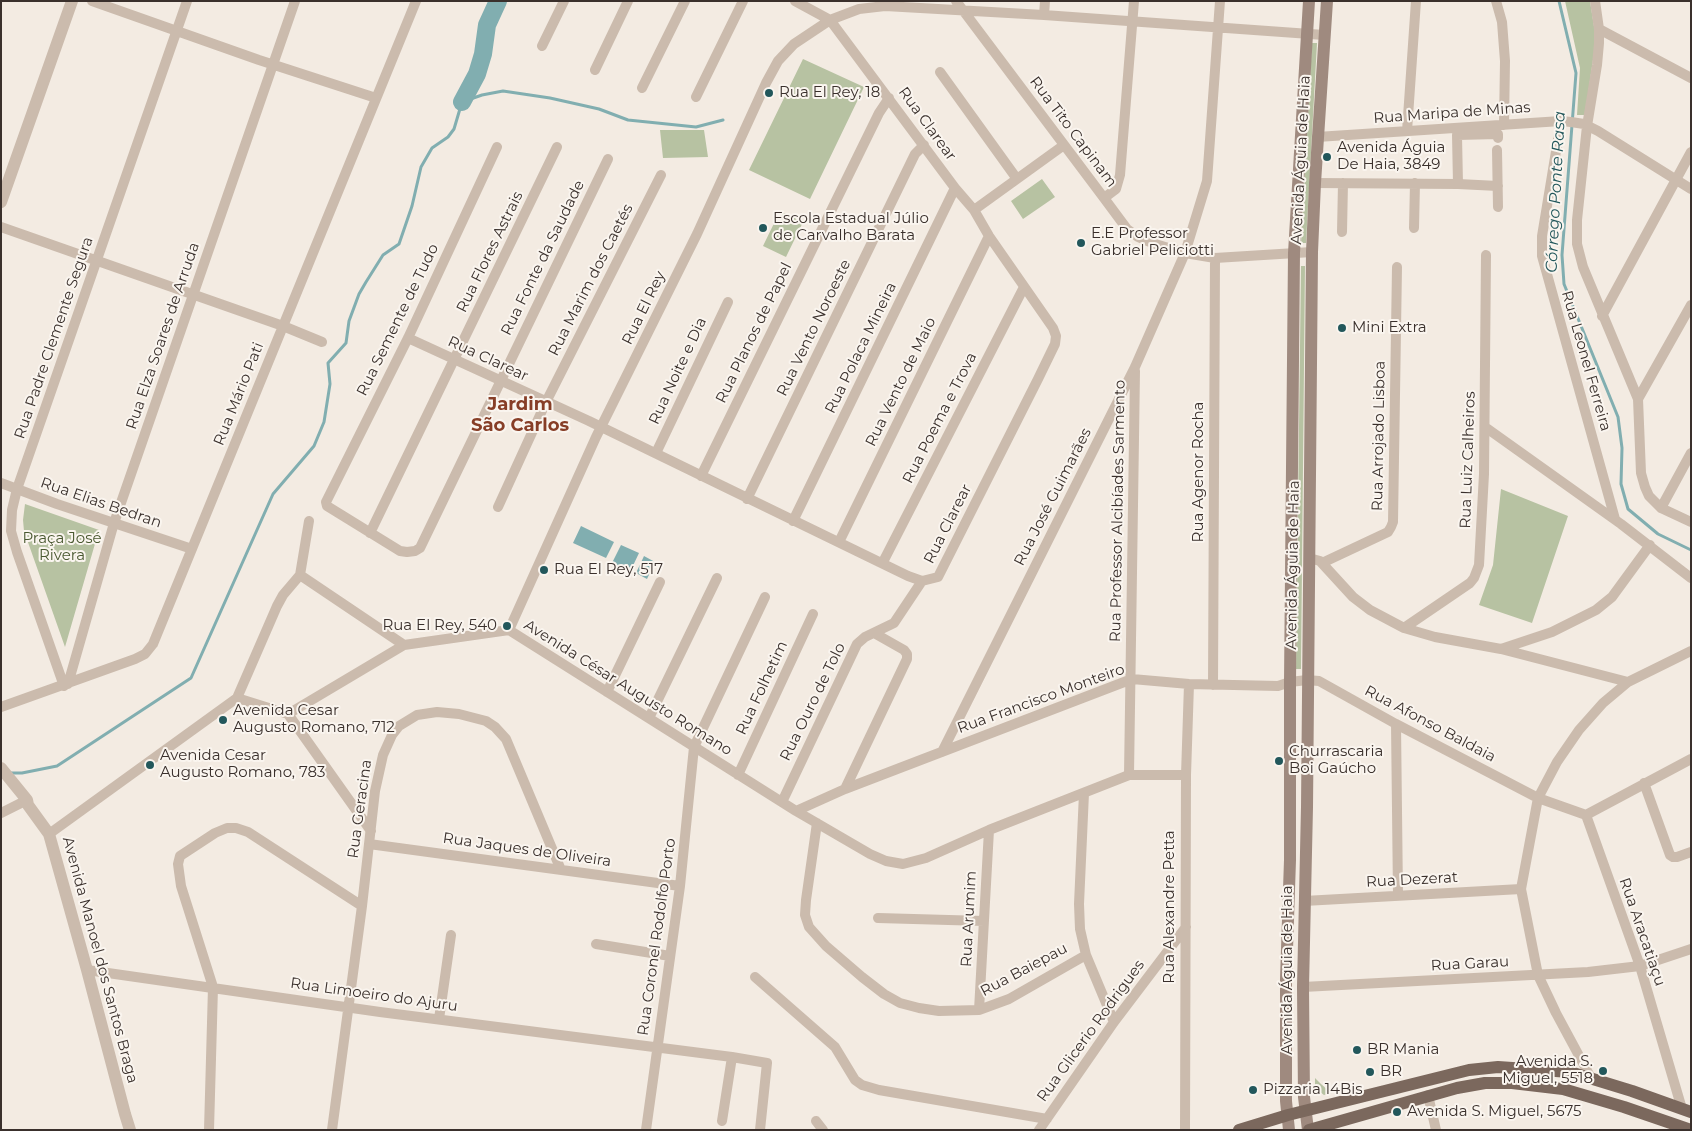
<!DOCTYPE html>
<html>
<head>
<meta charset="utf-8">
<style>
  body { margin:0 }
  #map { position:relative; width:1692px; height:1131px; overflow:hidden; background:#f3ebe2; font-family:Montserrat,sans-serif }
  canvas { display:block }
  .frame { position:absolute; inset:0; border:2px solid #3a302c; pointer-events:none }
</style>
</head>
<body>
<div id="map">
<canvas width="1692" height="1131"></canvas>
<div class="frame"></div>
</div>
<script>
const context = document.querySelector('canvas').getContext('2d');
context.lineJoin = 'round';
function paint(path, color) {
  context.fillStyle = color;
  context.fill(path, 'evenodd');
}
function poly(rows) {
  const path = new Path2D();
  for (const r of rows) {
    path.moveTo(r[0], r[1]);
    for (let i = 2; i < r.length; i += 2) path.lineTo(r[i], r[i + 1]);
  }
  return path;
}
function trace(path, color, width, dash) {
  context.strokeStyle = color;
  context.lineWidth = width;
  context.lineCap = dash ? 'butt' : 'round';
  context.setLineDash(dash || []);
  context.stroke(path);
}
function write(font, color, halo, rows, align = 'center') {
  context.font = font + ' Montserrat,sans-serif';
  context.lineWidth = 4;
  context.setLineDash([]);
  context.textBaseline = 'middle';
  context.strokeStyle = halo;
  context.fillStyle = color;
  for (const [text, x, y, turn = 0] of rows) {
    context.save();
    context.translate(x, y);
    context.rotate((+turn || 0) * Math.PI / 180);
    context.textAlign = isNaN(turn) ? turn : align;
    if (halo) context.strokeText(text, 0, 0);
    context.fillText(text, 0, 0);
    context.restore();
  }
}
const green = poly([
  [1565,1,1590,1,1596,39,1585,115,1577,115,1580,68],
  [1312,43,1317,43,1306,243,1301,243],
  [803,59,864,87,810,199,749,170],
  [660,130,704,130,708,157,663,158],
  [1042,179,1055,197,1023,219,1011,201],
  [780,211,803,222,786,257,763,246],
  [1301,266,1305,266,1301,669,1296,669],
  [1501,489,1568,516,1532,623,1479,605,1493,565],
  [25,504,99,530,65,647,24,531,23,520],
  [1315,1078,1321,1084,1331,1093,1324,1095,1315,1088]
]);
const water = poly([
  [581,526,614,542,606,558,573,543],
  [621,545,639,553,630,572,612,563],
  [644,556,655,562,647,579,636,573]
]);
const stream = poly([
  [1559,1,1576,73,1562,255,1564,284,1618,417,1622,448,1621,484,1628,509,1658,534,1691,550],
  [9,773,22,773,57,766,191,678,273,494,314,446,324,422,330,384,328,363,346,343,349,321,359,294,366,282,383,255,399,244,412,206,421,167,432,148,448,137,454,129,462,102,482,95,503,91,550,98,599,109,628,120,696,127,723,120]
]);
const river = poly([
  [462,102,477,74,483,54,487,25,498,1]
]);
const minor = poly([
  [92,1,259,60,376,98],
  [956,1,1104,198,1127,229,1138,237,1152,243,1185,253,1215,258,1312,252],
  [1496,1,1502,22,1505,61,1504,125],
  [1595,1,1599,29,1599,43,1597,65,1587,126,1577,220,1577,244,1583,267,1638,399,1641,473,1645,487,1649,496,1661,508,1691,522],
  [1044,15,1045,1],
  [1599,29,1691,78],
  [542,46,564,1],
  [595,70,628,1],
  [940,72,1017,179],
  [642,88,685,1],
  [696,97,743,1],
  [1561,121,1542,236,1542,256,1615,519],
  [1407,131,1416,1],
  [1317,137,1561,121,1571,122,1584,124,1598,131,1691,189],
  [497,147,408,338,326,502,327,506,400,551,407,552,415,551,420,548,608,159],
  [1497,150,1498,207],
  [1315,183,1458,184,1498,186],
  [1458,184,1457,135,1498,134,1498,138],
  [1104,198,1116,189,1120,175,1134,1],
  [974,210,1064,145],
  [1,227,283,326,322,342],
  [1414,228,1415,183],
  [1342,232,1343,183],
  [1602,316,1691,152],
  [408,338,589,421,908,576,922,581,938,577,1038,379,1055,344,1056,336,1053,328,989,236,974,210,955,188,830,20,795,1],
  [1638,399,1691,305],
  [1485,427,1621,524,1691,578],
  [656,453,728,302],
  [701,476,879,113,889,98],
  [1,483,57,504,192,549],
  [747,499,915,154,924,145],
  [498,507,546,402,661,175],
  [1661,508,1691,453],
  [793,521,955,188],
  [370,533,557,147],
  [839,542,989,236],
  [1309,558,1320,561,1353,597,1370,610,1404,628,1435,637,1501,649,1628,682],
  [883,562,1024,287],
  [1322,563,1388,532,1391,527,1393,522,1397,267],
  [300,575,404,645],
  [300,575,309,521],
  [1404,628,1470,583,1474,578,1479,565,1484,474,1486,255],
  [509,630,596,437,697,234,766,83,778,61,794,44,830,20,859,9,885,6,1044,15,1324,35],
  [1501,649,1552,632,1596,610,1612,597,1650,545],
  [68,684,114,523,295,1],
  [1213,685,1215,258],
  [64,686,17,552,11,531,12,510,17,489,187,1],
  [607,692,660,582],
  [237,698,277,606,283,595,300,575],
  [1,707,135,659,145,654,153,644,416,1],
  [288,714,371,831],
  [649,718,717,578],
  [1396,724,1398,896],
  [942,752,1135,367,1185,253,1207,181,1220,1],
  [738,775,813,614],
  [1129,775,1135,371],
  [1644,783,1670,855,1673,857,1677,857,1691,852],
  [845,789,907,659,907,654,904,650,874,633],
  [1084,793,1079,904,1080,929,1086,955,1114,1022],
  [782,802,857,644,865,637,894,623,922,581],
  [796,811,845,789,1132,679,1189,684,1278,686,1290,682,1307,680,1319,681,1396,724,1538,798,1586,815,1640,966,1682,1109],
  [1,813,27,800],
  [1586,815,1691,759],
  [817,823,806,900,805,915,809,927,826,946,862,977,884,994,900,1003,919,1008,939,1011,979,1010,1009,999,1086,955],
  [49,834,237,698,288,714,404,645,509,630,796,811,870,854,886,861,903,864,926,858,989,830,1129,775,1186,775],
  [369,844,680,886],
  [1304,901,1521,889],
  [878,918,984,921],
  [596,944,670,956],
  [87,970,380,1012,732,1057,767,1063,760,1130],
  [755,977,835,1047,855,1080,862,1085,879,1090,1047,1119],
  [1303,987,1588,972,1640,966,1691,949],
  [979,1010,989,830],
  [439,1019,451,935],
  [1591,1078,1556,1013,1538,975,1521,889,1538,798,1557,762,1579,730,1603,703,1628,682,1691,651],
  [1428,1095,1436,1130],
  [722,1121,732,1057],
  [816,1121,823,1130],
  [209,1130,213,987,181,886,178,864,180,856,215,833,227,828,236,828,248,832,362,906],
  [332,1130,362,906,375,791,383,755,392,735,399,726,417,715,437,712,459,714,486,721,495,727,506,739,561,870],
  [646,1130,680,886,694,747,765,597],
  [1039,1130,1114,1022,1186,927],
  [1185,1130,1186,775,1189,684]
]);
const tertiary = poly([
  [1,202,72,1],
  [1,768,27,800,28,805,49,834,87,970,125,1114,130,1130]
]);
const secondary = poly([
  [1289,1130,1286,1101,1286,979,1290,860,1290,682,1294,253,1309,1],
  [1308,1130,1304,1097,1303,987,1307,807,1312,252,1315,183,1327,1]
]);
const primary = poly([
  [1239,1130,1288,1115,1469,1070,1498,1067,1570,1072,1632,1091,1691,1112],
  [1309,1130,1457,1088,1485,1083,1512,1083,1563,1089,1624,1107,1691,1130]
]);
const markers = [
  [769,93,5,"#22575b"],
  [1327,157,5,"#22575b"],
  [763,228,5,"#22575b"],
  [1081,243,5,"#22575b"],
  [1342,328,5,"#22575b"],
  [544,570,5,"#22575b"],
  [507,626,5,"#22575b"],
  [223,720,5,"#22575b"],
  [1279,761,5,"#22575b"],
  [150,765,5,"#22575b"],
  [1357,1050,5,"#22575b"],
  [1603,1071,5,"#22575b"],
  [1370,1072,5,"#22575b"],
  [1253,1090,5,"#22575b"],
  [1397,1112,5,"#22575b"]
];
const poiNames = [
  ["Rua El Rey, 18",779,93],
  ["Avenida Águia",1337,148],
  ["De Haia, 3849",1337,165],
  ["Escola Estadual Júlio",773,219],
  ["de Carvalho Barata",773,236],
  ["E.E Professor",1091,234],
  ["Gabriel Peliciotti",1091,251],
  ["Mini Extra",1352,328],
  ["Rua El Rey, 517",554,570],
  ["Rua El Rey, 540",497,626,"right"],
  ["Avenida Cesar",233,711],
  ["Augusto Romano, 712",233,728],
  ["Churrascaria",1289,752],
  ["Boi Gaúcho",1289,769],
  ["Avenida Cesar",160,756],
  ["Augusto Romano, 783",160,773],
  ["BR Mania",1367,1050],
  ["Avenida S.",1593,1062,"right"],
  ["Miguel, 5518",1593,1079,"right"],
  ["BR",1380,1072],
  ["Pizzaria 14Bis",1263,1090],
  ["Avenida S. Miguel, 5675",1407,1112]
];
const streetNames = [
  ["Rua Maripa de Minas",1452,113,-4],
  ["Rua Clarear",927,124,54],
  ["Rua Tito Capinam",1073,132,53],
  ["Avenida Águia de Haia",1301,160,-87],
  ["Rua Flores Astrais",490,252,-64],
  ["Rua Fonte da Saudade",543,258,-64],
  ["Rua Marim dos Caetés",591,280,-63],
  ["Rua El Rey",644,308,-64],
  ["Rua Semente de Tudo",398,320,-64],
  ["Rua Vento Noroeste",814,328,-64],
  ["Rua Planos de Papel",754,333,-64],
  ["Rua Elza Soares de Arruda",163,336,-71],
  ["Rua Padre Clemente Segura",54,338,-71],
  ["Rua Polaca Mineira",861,348,-64],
  ["Rua Clarear",488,359,25],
  ["Rua Leonel Ferreira",1586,361,74],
  ["Rua Noite e Dia",678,371,-65],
  ["Rua Vento de Maio",901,382,-64],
  ["Rua Mário Pati",239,394,-68],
  ["Rua Poema e Trova",940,418,-63],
  ["Rua Arrojado Lisboa",1379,436,-89],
  ["Rua Luiz Calheiros",1468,460,-88],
  ["Rua Agenor Rocha",1199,472,-90],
  ["Rua José Guimarães",1053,497,-63],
  ["Rua Elias Bedran",101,503,19],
  ["Rua Professor Alcibíades Sarmento",1118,511,-89],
  ["Rua Clarear",948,524,-63],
  ["Avenida Águia de Haia",1293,565,-89],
  ["Avenida César Augusto Romano",628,688,32],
  ["Rua Folhetim",762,688,-65],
  ["Rua Francisco Monteiro",1041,699,-20],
  ["Rua Ouro de Tolo",813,702,-64],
  ["Rua Afonso Baldaia",1430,724,28],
  ["Rua Geracina",360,809,-82],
  ["Rua Jaques de Oliveira",527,850,8],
  ["Rua Dezerat",1412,880,-3],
  ["Rua Alexandre Petta",1170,907,-90],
  ["Rua Arumim",969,919,-87],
  ["Rua Aracatiaçu",1642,932,71],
  ["Rua Coronel Rodolfo Porto",657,937,-82],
  ["Avenida Manoel dos Santos Braga",100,960,75],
  ["Rua Garau",1470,964,-3],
  ["Rua Baiepau",1024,970,-28],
  ["Avenida Águia de Haia",1288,970,-90],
  ["Rua Limoeiro do Ajuru",374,995,8],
  ["Rua Glicerio Rodrigues",1091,1031,-54]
];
const parkNames = [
  ["Praça José",62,539],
  ["Rivera",62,556]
];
const waterNames = [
  ["Córrego Ponte Rasa",1556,192,-87]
];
const quarterNames = [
  ["Jardim",520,405],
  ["São Carlos",520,426]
];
paint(green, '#b7c2a2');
paint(water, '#81aeb0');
trace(stream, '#81aeb0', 3);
trace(river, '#81aeb0', 18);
trace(minor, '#cbbbad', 10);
trace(tertiary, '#cbbbad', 12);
trace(secondary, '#9f8a7f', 12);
trace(primary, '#7b685d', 12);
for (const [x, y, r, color] of markers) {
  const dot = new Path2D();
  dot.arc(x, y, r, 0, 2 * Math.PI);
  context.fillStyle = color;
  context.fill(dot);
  trace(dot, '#faf5ef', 2);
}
write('15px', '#3a302c', '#faf5ef', poiNames, 'left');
write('15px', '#3a302c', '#faf5ef', streetNames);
write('15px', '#495830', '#faf5ef', parkNames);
write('italic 16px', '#22575b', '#faf5ef', waterNames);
write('bold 18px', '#873e27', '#faf5ef', quarterNames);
</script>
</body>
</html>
